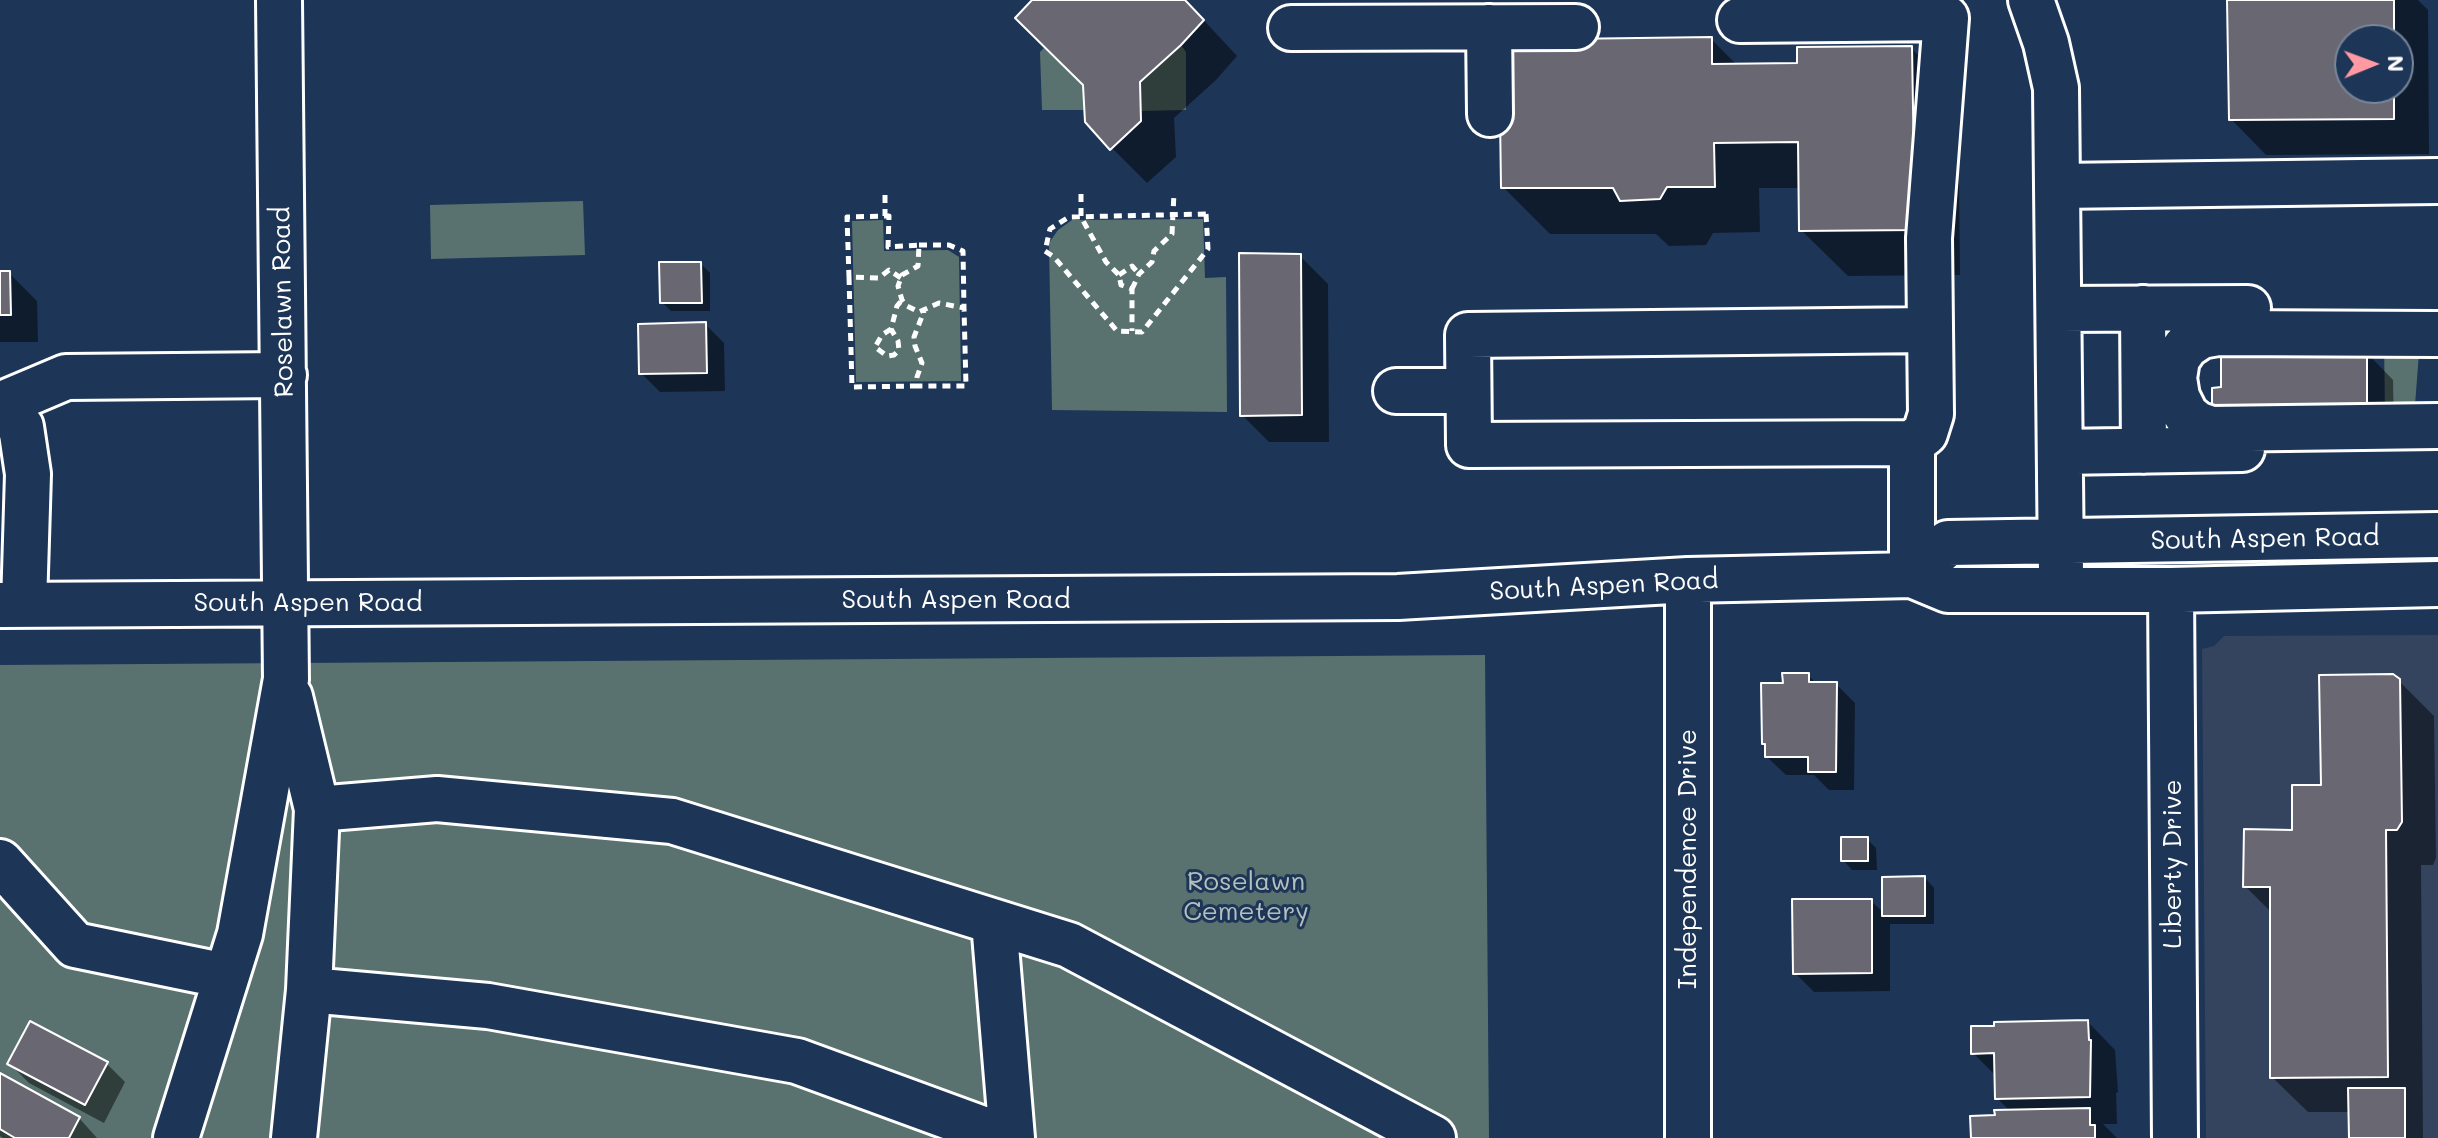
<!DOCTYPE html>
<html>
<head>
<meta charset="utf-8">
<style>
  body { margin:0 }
  #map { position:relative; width:2438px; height:1138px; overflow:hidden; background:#1d3557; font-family:Mali,sans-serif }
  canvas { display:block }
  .north { position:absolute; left:2334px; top:24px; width:80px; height:80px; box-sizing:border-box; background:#1d3557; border:2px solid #77869a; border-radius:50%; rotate:89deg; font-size:22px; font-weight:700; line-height:32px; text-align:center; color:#fff }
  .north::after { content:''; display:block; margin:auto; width:28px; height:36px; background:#ff9aa2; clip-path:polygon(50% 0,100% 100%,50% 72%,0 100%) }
</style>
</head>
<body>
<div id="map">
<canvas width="2438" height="1138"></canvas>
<div class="north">N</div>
</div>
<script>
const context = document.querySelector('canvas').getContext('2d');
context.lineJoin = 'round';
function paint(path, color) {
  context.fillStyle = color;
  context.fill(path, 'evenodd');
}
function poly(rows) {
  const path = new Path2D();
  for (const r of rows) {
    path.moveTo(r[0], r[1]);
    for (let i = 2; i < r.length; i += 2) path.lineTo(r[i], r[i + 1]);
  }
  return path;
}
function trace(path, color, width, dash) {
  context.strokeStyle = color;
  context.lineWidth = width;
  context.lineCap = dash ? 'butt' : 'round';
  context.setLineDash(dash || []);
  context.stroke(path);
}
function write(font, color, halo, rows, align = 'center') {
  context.font = font + ' Mali,sans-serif';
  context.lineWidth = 6;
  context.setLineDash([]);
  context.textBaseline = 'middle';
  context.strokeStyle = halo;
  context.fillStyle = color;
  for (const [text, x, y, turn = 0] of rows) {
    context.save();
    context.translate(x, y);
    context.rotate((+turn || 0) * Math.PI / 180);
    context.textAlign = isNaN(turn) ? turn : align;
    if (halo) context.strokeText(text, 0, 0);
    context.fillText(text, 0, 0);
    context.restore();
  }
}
const built = poly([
  [2438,635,2438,1138,2206,1138,2202,649,2214,646,2224,636]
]);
const green = poly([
  [1181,45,1186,52,1186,110,1141,111,1140,82],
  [1044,48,1083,85,1084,110,1042,110,1040,52],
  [583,201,585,255,431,259,430,205],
  [1203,219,1205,278,1226,277,1227,412,1052,410,1049,243,1058,230,1072,220],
  [883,220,884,251,948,250,959,257,961,381,856,382,852,221],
  [2384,341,2419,353,2415,405,2385,414],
  [1485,655,1489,1138,0,1138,0,665]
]);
const shadow = poly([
  [1035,0,1185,0,1237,56,1216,80,1174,118,1176,157,1147,183,1112,148,1085,85],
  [2230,0,2418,0,2428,10,2429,154,2266,155,2231,119],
  [2350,40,2398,40,2398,88,2350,88],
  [1711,39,1737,65,1799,65,1911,48,1958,95,1960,275,1848,276,1801,230,1801,188,1759,188,1760,232,1713,233,1706,245,1669,246,1656,234,1550,234,1503,187],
  [1300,256,1328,284,1329,442,1269,442,1242,415],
  [701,264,710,273,710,311,671,311,662,302],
  [0,273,9,273,37,301,38,342,0,342],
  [705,324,724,343,725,391,660,392,641,373],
  [2366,352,2393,380,2394,441,2367,441,2368,450,2242,450,2223,389],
  [1808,675,1817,684,1836,684,1855,703,1854,790,1829,790,1814,775,1786,775,1767,757,1767,746,1764,743,1785,685],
  [2399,681,2434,716,2436,858,2433,865,2421,865,2423,1138,2351,1138,2351,1112,2308,1112,2272,1077,2272,913,2245,886,2294,832,2323,787],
  [1867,839,1876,848,1877,870,1852,870,1843,860],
  [1925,878,1934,888,1934,924,1890,924,1890,991,1814,992,1795,973,1871,901,1884,913],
  [2088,1022,2115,1050,2118,1092,2116,1093,2117,1124,2103,1124,2117,1138,1973,1138,1997,1117,2011,1112,1997,1098,1997,1077,1973,1053],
  [10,1064,107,1064,125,1082,104,1123,29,1083],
  [0,1077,79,1118,97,1138,3,1138,0,1136]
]);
const building = poly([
  [1032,0,1185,0,1204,20,1181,45,1140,82,1141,121,1110,150,1085,122,1083,85,1015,18,1032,0],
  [2227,0,2394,0,2394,40,2350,40,2350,88,2394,88,2394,119,2229,120,2227,0],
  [1712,37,1712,64,1797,63,1797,47,1912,46,1915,230,1799,231,1798,142,1714,143,1715,187,1667,187,1660,199,1620,201,1613,188,1501,188,1499,45,1564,39,1712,37],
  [1239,253,1301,254,1302,415,1240,416,1239,253],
  [659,262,701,262,702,303,660,303,659,262],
  [0,271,10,271,11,315,0,315,0,271],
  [706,322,707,373,639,374,638,324,706,322],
  [2367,350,2367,414,2212,424,2212,388,2221,387,2221,353,2367,350],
  [1782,673,1809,673,1809,682,1837,682,1836,772,1808,772,1808,757,1765,757,1765,744,1762,744,1761,683,1783,683,1782,673],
  [2393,674,2400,679,2402,822,2397,830,2386,830,2388,1077,2270,1078,2270,887,2243,887,2244,829,2292,830,2292,785,2321,785,2319,675,2393,674],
  [1841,837,1868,837,1868,861,1841,861,1841,837],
  [1925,876,1925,916,1882,916,1882,877,1925,876],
  [1792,899,1872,899,1872,973,1793,974,1792,899],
  [2088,1020,2089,1040,2091,1040,2090,1097,1995,1099,1994,1053,1971,1054,1971,1026,1994,1026,1994,1022,2088,1020],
  [30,1021,108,1062,85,1105,7,1064,30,1021],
  [0,1073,80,1117,69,1138,15,1138,0,1129,0,1073],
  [2348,1088,2405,1088,2405,1138,2349,1138,2348,1088],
  [2090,1108,2090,1125,2095,1125,2095,1138,1971,1138,1970,1116,1995,1115,1994,1110,2090,1108]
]);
const path = poly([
  [1081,194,1081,217,1106,262,1119,275,1121,285,1132,289,1132,331],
  [885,195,885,216,847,217,849,277,879,278,889,270,901,278],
  [1206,214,1208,249,1142,332,1117,331,1054,257,1045,251,1050,229,1069,217,1206,214],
  [885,216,889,216,888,247,919,245,918,266,902,275,898,286,902,300,907,306,919,312,939,303,964,308,966,386,916,386],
  [919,245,949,245,963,251,964,308],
  [1119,275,1132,266,1139,274],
  [849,277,852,387,916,386,917,377,922,363,915,346,914,337,924,311],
  [1132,289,1139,274,1152,262,1154,251,1172,234,1174,193],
  [891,329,882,335,875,347,887,356,894,355,899,350,898,341,891,329,897,306,902,300]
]);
const minor = poly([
  [2031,0,2046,43,2056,88,2057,186,2438,181],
  [1740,20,1946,18,1929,238,1931,414,1925,433,1912,443,1469,445,1468,335,1930,330],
  [1489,27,1490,114],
  [1291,28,1576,27],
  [2057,186,2061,572],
  [2143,308,2144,451],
  [2059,309,2248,308],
  [2438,334,2218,333,2201,336,2186,346,2177,359,2174,378,2177,397,2186,415,2197,424,2211,429,2438,426],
  [1396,391,1468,391],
  [0,405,66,377,284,375],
  [0,407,21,427,28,474,24,605],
  [1912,443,1912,575],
  [2060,452,2242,449],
  [1912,575,1948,543,2438,535],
  [1688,580,1688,1138],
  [2171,590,2175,1138],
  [0,605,1398,597,1688,580,1912,575,1948,590,2171,590,2438,584],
  [290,697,317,809,309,990,294,1138],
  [317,809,437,799,672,821,1069,945,1433,1138],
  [0,862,75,945,226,976],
  [994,922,1012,1138],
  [309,990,488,1006,797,1061,1007,1138],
  [176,1138,240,934,286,679,279,0]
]);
const streetNames = [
  ["Roselawn Road",283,302,-91],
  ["South Aspen Road",2265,539,-1],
  ["South Aspen Road",1604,586,-3],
  ["South Aspen Road",956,600],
  ["South Aspen Road",308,603],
  ["Independence Drive",1688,859,-90],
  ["Liberty Drive",2173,864,-90]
];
const parkNames = [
  ["Roselawn",1246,882],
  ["Cemetery",1246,912]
];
paint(built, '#34445f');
paint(green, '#59726f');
paint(shadow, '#0007');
paint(building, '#696872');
trace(building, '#fff', 2);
trace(minor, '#fff', 50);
trace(path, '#fff', 5, [8, 6]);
trace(minor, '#1d3557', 44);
write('26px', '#fff', '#1d3557', streetNames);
write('26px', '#b4c0be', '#1d3557', parkNames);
</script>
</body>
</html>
